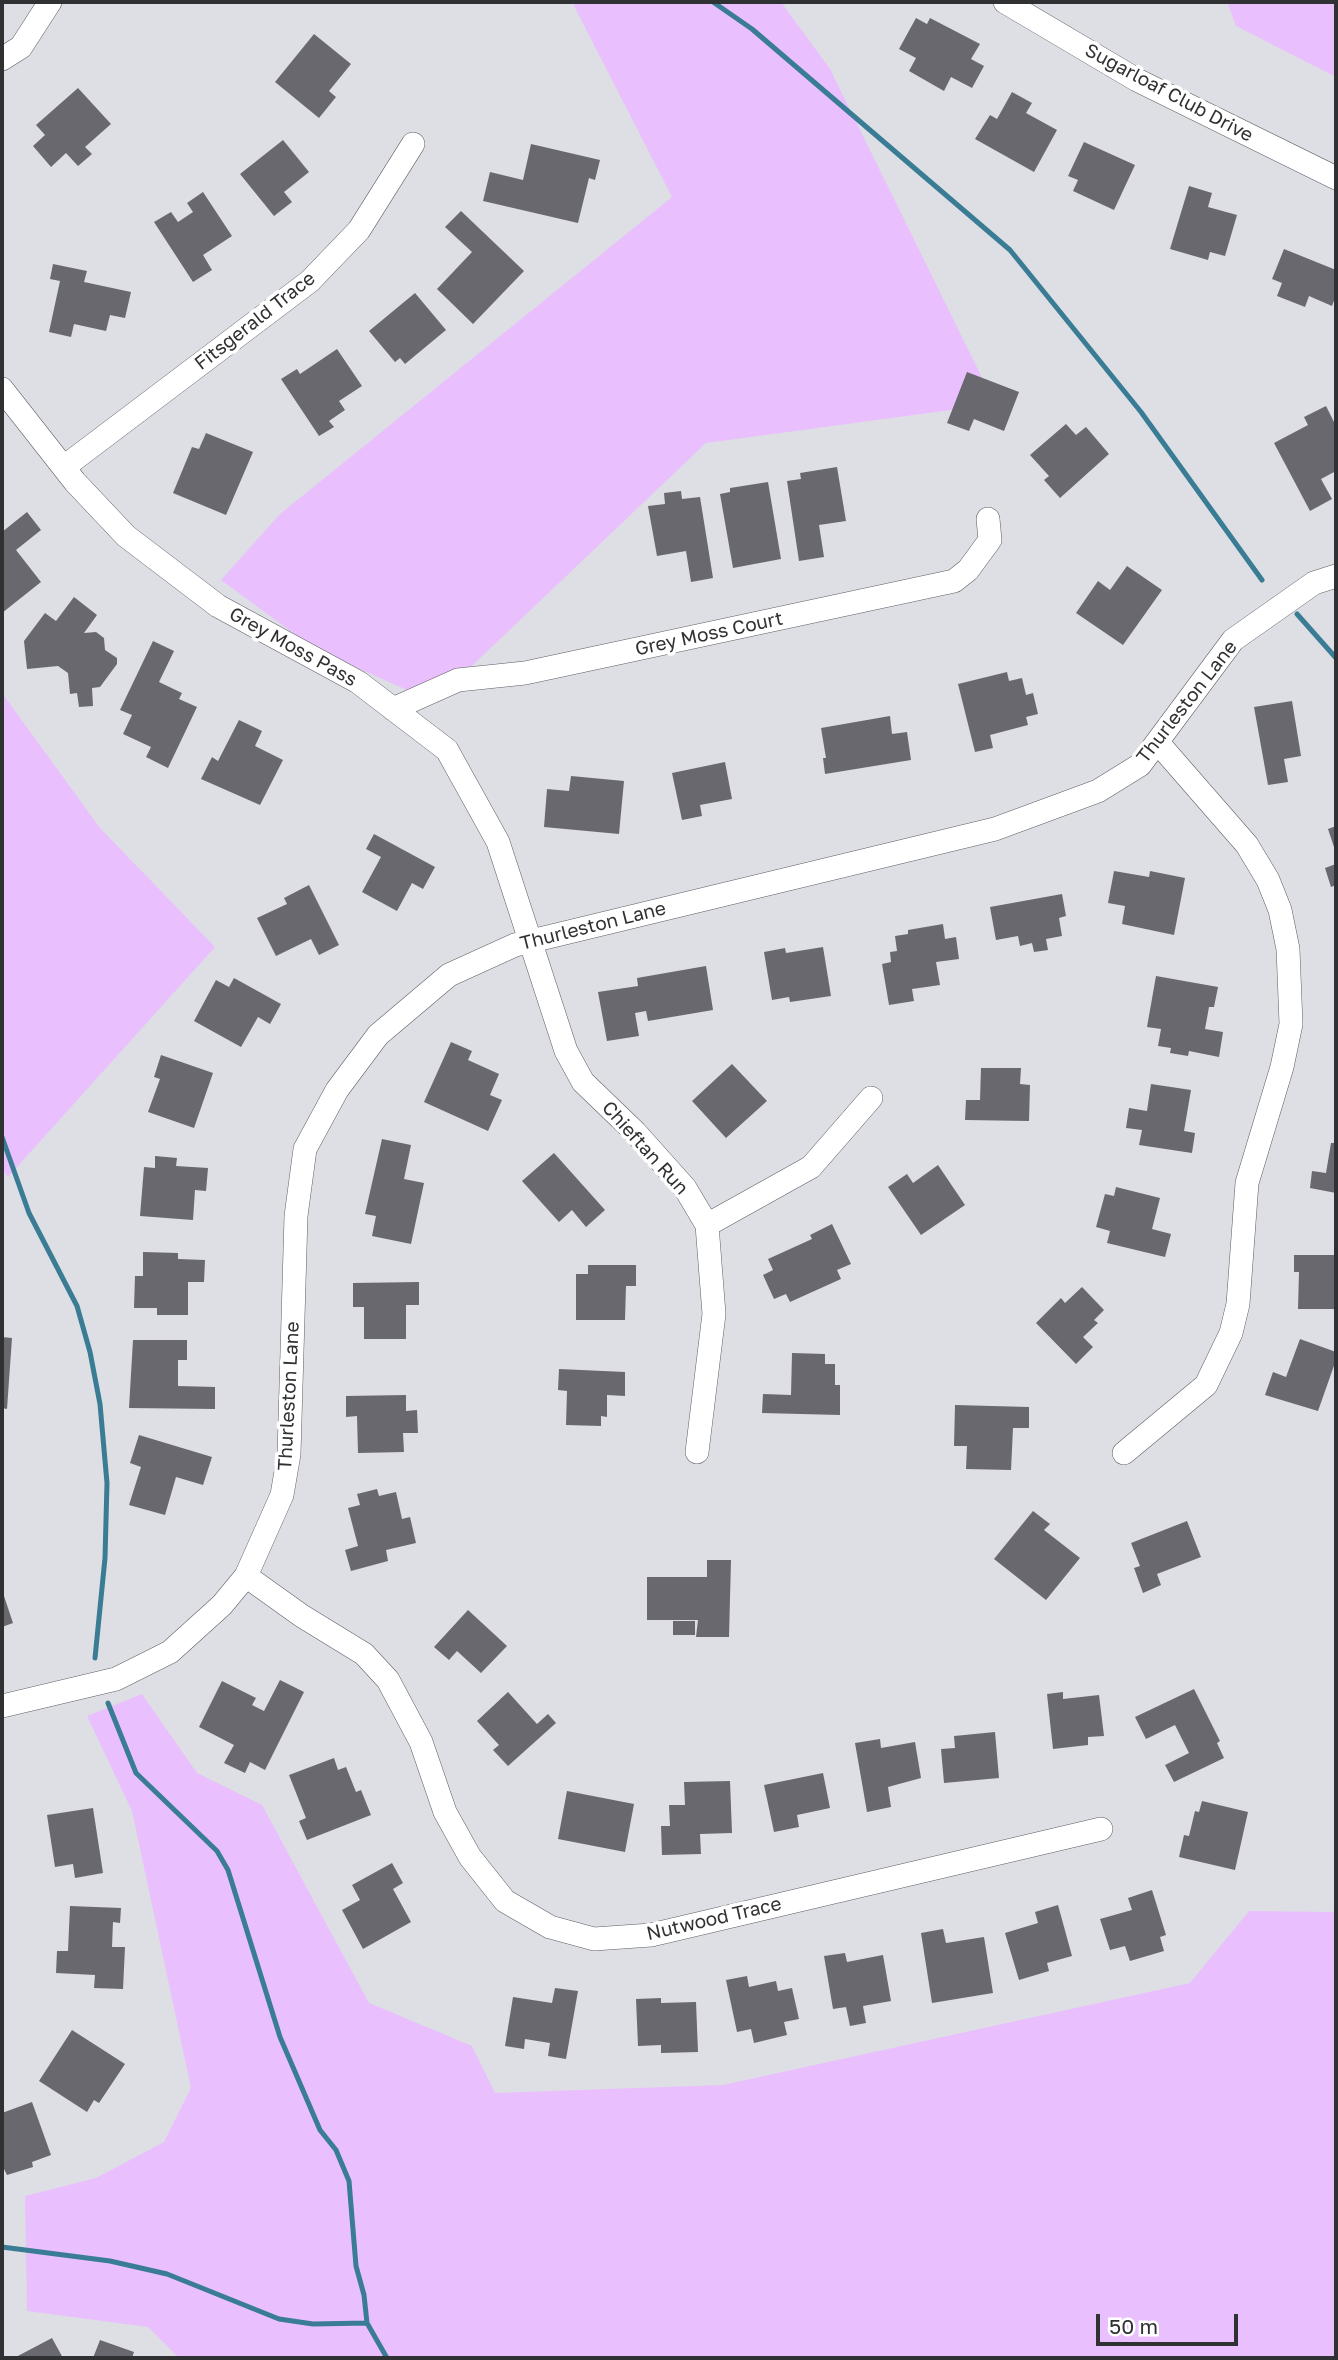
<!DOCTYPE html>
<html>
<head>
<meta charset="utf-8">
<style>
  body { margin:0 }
  #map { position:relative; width:1338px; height:2360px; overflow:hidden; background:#dddfe5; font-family:"Golos Text",sans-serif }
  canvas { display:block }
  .frame { position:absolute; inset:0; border:4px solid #303133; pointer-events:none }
  .scale { position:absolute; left:1096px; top:2314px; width:142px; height:32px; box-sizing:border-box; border:4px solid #303133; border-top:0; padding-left:9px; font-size:21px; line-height:24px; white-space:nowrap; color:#303133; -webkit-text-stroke:5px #fff; paint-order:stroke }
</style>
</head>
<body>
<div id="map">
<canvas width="1338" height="2360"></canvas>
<div class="frame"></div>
<div class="scale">50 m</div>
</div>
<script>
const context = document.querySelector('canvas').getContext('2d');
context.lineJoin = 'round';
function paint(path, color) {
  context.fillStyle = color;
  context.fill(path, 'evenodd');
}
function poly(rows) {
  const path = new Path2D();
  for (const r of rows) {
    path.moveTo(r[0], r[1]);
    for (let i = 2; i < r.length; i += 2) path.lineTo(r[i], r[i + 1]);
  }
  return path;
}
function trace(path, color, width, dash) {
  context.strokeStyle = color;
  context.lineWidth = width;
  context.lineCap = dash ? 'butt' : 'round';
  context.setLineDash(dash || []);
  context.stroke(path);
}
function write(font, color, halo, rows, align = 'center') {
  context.font = font + ' "Golos Text",sans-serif';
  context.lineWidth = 7;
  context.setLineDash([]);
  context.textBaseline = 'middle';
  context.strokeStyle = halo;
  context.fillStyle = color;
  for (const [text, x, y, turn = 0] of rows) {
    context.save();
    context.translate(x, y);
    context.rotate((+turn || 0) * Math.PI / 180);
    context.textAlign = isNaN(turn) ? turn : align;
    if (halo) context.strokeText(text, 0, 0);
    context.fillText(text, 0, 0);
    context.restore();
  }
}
const green = poly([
  [572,2,781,2,830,69,995,404,706,443,434,702,315,649,221,580,280,514,672,197],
  [1227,2,1336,2,1336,77,1236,26],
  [2,693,100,828,215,947,8,1177,2,1167],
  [142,1694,197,1773,262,1805,369,2003,472,2046,495,2093,723,2085,1190,1983,1249,1911,1336,1912,1336,2358,179,2358,148,2327,27,2311,25,2196,96,2178,164,2142,191,2088,132,1811,87,1716]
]);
const stream = poly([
  [713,2,752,29,1010,250,1141,412,1262,580],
  [1297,614,1336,658],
  [2,1137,29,1213,77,1306,90,1352,100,1404,107,1483,105,1558,95,1658],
  [108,1703,136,1773,217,1851,228,1870,280,2037,320,2130,336,2150,349,2181,356,2266,364,2295,367,2323,387,2358],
  [2,2247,110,2261,167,2274,279,2319,313,2324,367,2323]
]);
const building = poly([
  [916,18,927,24,930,18,980,44,971,59,984,66,972,88,951,77,944,91,909,71,916,58,899,49],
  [314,34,351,64,329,91,336,97,319,118,275,82],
  [78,88,111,124,85,147,92,154,78,166,66,153,51,167,33,146,45,135,36,125],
  [1012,92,1032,103,1026,113,1057,130,1034,172,975,139,990,115,997,119],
  [283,140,309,172,284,192,292,202,274,216,240,174],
  [1084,142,1135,165,1114,210,1073,191,1078,180,1068,176],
  [531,144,600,160,595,180,589,178,578,223,483,201,490,172,523,180],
  [1189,186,1212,193,1208,207,1237,215,1225,256,1210,252,1208,260,1170,249],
  [203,192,232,236,203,255,212,270,193,282,154,222,171,212,178,222,193,212,187,203],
  [461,211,524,271,473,324,437,289,472,252,445,227],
  [1284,249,1336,270,1336,295,1332,306,1309,296,1305,307,1277,296,1282,283,1272,279],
  [53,264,87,271,84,282,131,292,125,318,110,315,106,331,74,324,71,337,49,332,60,281,50,279],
  [415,293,446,330,405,364,400,358,395,362,369,331],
  [337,349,362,386,339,401,345,410,329,421,334,427,319,436,281,379,297,369,300,374],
  [967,372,1019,392,1004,431,974,419,969,431,947,423],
  [1326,406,1336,426,1336,471,1321,479,1332,499,1310,511,1274,443,1308,425,1304,417],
  [1066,424,1076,435,1086,427,1109,454,1060,498,1044,480,1049,476,1030,455],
  [206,433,253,452,226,515,173,493,192,447,199,449],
  [837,467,846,521,819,525,824,557,799,561,787,481,801,479,800,473],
  [768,482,781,559,733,568,720,494,730,492,730,488],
  [681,491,682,499,700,497,713,578,691,582,686,551,657,556,648,506,665,504,664,493],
  [27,512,41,530,16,550,41,582,2,613,2,532],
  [1127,566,1162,590,1123,645,1076,613,1098,581,1110,590],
  [74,597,97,615,84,633,96,632,104,638,105,650,117,658,117,664,100,687,92,688,93,706,79,707,77,693,70,694,68,673,58,666,27,669,24,641,45,613,56,621],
  [153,641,174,651,159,682,182,693,179,699,197,707,168,768,146,757,151,747,123,734,132,715,120,710],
  [1007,672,1009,681,1022,678,1026,695,1033,693,1038,714,1026,717,1028,725,990,735,993,748,975,752,958,684],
  [1292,701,1301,756,1284,759,1288,782,1268,785,1254,707],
  [890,716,892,734,907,732,911,760,825,774,823,758,826,758,821,728],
  [239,720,262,731,255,746,283,760,260,805,201,779,212,757,218,761],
  [725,762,732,799,700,805,702,816,682,820,672,773],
  [571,776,624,781,619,834,544,827,547,789,569,791],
  [1336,826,1336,853,1328,829],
  [374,834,435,867,423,889,412,883,397,911,362,892,381,857,366,849],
  [1336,864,1336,885,1331,887,1325,868],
  [1114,871,1149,877,1150,871,1185,878,1174,935,1122,924,1125,906,1108,903],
  [309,885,339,945,319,955,311,939,276,956,257,918,287,904,284,898],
  [1062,894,1066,916,1059,918,1062,936,1046,939,1048,950,1034,952,1032,943,1020,946,1018,936,996,940,990,907],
  [943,924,945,939,956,937,959,959,936,962,940,985,912,989,914,1001,889,1005,882,964,891,962,890,952,897,951,895,936,908,934,908,930],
  [823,947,831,996,790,1002,789,997,772,1000,764,952,785,948,786,953],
  [706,966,713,1010,648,1021,646,1011,635,1013,639,1036,607,1041,598,992,638,986,637,978],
  [1156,976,1218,987,1214,1007,1209,1007,1205,1029,1223,1032,1219,1057,1189,1051,1188,1056,1170,1053,1171,1048,1158,1046,1161,1029,1147,1027],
  [234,978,281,1004,270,1024,258,1017,241,1047,194,1021,216,980,229,987],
  [451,1042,472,1051,468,1060,499,1074,490,1095,502,1100,488,1131,424,1102],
  [161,1055,213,1073,194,1128,148,1112,160,1079,154,1077],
  [732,1064,767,1101,726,1138,692,1101],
  [981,1068,1021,1068,1020,1084,1030,1085,1029,1121,965,1120,966,1100,980,1100],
  [1151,1084,1191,1090,1184,1131,1195,1133,1192,1153,1139,1145,1142,1130,1126,1128,1129,1108,1147,1111],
  [382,1139,411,1145,404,1179,424,1183,411,1244,372,1236,376,1216,365,1214],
  [1331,1143,1336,1143,1336,1193,1310,1188,1312,1171,1326,1173],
  [554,1153,605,1210,586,1227,572,1210,559,1222,522,1181],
  [155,1156,177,1158,176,1166,208,1168,206,1191,195,1190,193,1220,140,1216,144,1167,155,1168],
  [938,1165,965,1205,921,1235,888,1187,907,1174,913,1183],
  [1116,1187,1160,1198,1152,1229,1171,1234,1165,1257,1107,1243,1110,1231,1096,1227,1105,1194,1114,1196],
  [832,1224,851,1264,837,1270,841,1279,790,1302,786,1294,774,1299,763,1275,773,1270,768,1259,812,1239,810,1235],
  [143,1252,178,1253,178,1259,205,1260,204,1282,188,1282,188,1315,157,1315,157,1308,134,1308,135,1276,143,1276],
  [1294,1255,1336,1255,1336,1309,1298,1309,1299,1272,1294,1272],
  [588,1265,636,1265,636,1286,626,1286,625,1320,576,1320,576,1274,588,1274],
  [419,1282,419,1305,406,1305,406,1339,364,1339,364,1307,353,1307,353,1283],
  [1082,1287,1104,1310,1094,1320,1098,1323,1083,1337,1093,1347,1076,1364,1036,1323,1061,1298,1065,1303],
  [2,1337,12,1338,7,1409,2,1408],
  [1300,1339,1336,1352,1336,1360,1318,1411,1265,1395,1273,1372,1286,1377],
  [133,1340,187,1340,187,1360,178,1360,178,1386,215,1387,215,1409,129,1408],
  [792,1353,825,1354,825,1364,835,1364,835,1385,840,1385,840,1415,762,1413,763,1394,791,1395],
  [559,1369,625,1372,625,1396,607,1395,607,1417,601,1416,601,1426,566,1425,567,1391,558,1390],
  [406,1395,406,1411,417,1410,418,1433,403,1433,404,1452,358,1453,357,1416,346,1417,346,1396],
  [955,1405,1029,1407,1029,1428,1013,1428,1011,1470,966,1469,967,1446,954,1446],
  [139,1435,212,1457,203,1485,176,1477,165,1515,129,1505,141,1467,130,1463],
  [377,1489,379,1496,396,1492,402,1519,410,1517,416,1543,386,1550,388,1561,351,1571,345,1550,358,1546,348,1508,360,1505,357,1494],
  [1033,1511,1050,1524,1044,1530,1080,1558,1046,1600,994,1559],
  [1187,1521,1201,1557,1157,1574,1161,1585,1143,1593,1134,1568,1140,1566,1131,1543],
  [707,1560,731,1560,729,1637,696,1637,698,1620,647,1620,647,1577,707,1577],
  [2,1590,13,1623,2,1627],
  [468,1610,507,1646,481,1673,457,1651,449,1660,434,1647],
  [673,1621,695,1621,695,1635,673,1635],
  [280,1680,304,1692,265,1770,250,1762,245,1773,224,1763,234,1745,199,1727,222,1681,256,1698,252,1705,264,1711],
  [1194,1689,1220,1741,1217,1743,1224,1758,1174,1782,1165,1765,1189,1753,1175,1725,1146,1739,1135,1717],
  [508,1692,537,1724,548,1714,556,1723,508,1766,493,1750,499,1745,477,1721],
  [1063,1692,1063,1699,1099,1695,1104,1736,1088,1737,1088,1745,1053,1749,1047,1694],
  [995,1732,999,1778,944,1783,941,1749,955,1748,954,1736],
  [880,1739,881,1748,915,1742,921,1778,888,1787,891,1807,867,1812,855,1743],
  [334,1758,338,1770,346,1767,356,1792,361,1790,371,1815,307,1840,299,1821,306,1818,289,1775],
  [823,1773,830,1808,797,1815,799,1827,774,1832,764,1785],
  [730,1781,732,1833,700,1834,701,1854,662,1855,661,1826,670,1826,669,1805,685,1805,684,1782],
  [567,1791,634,1804,625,1852,558,1839],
  [1202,1801,1248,1812,1235,1870,1179,1857,1184,1835,1189,1836,1195,1811,1199,1812],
  [93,1808,103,1873,75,1878,73,1864,55,1867,47,1815],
  [392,1863,403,1883,393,1889,411,1922,363,1949,342,1910,360,1900,352,1885],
  [1152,1890,1166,1935,1160,1937,1164,1951,1130,1961,1125,1946,1110,1950,1100,1919,1132,1910,1128,1898],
  [1058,1905,1072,1956,1047,1963,1049,1971,1019,1980,1005,1933,1038,1923,1035,1912],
  [70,1906,121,1908,120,1923,113,1922,112,1947,125,1947,123,1989,94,1988,95,1975,56,1973,57,1951,68,1951],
  [943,1929,946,1943,984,1937,993,1993,932,2003,921,1933],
  [845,1953,847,1962,883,1955,891,2001,863,2006,866,2023,850,2026,846,2007,833,2009,824,1956],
  [747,1976,749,1987,776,1981,778,1991,792,1988,799,2019,784,2022,787,2035,754,2043,751,2029,737,2032,726,1980],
  [555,1988,578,1991,566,2059,548,2056,550,2043,525,2039,524,2049,505,2046,513,1997,552,2003],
  [661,1998,661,2003,696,2002,698,2052,661,2053,661,2045,638,2046,636,1999],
  [72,2030,125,2064,99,2103,94,2100,87,2112,39,2081],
  [32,2102,51,2155,32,2162,33,2167,7,2175,2,2165,2,2113],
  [52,2338,63,2358,14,2358],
  [100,2340,134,2352,132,2358,93,2358]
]);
const minor = poly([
  [1005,2,1137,80,1336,178],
  [2,59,21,47,50,2],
  [2,389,75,482,126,536,218,606,358,682,447,750,498,842,566,1051,583,1082,635,1132,685,1188,707,1225,714,1314,697,1452],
  [64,467,310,281,359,230,413,144],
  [393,709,458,680,525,673,954,581,968,570,990,540,988,519],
  [707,1225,811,1167,871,1098],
  [1124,1453,1206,1385,1231,1333,1238,1304,1247,1183,1282,1067,1291,1024,1288,949,1280,910,1268,880,1247,845,1159,744],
  [246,1576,302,1616,364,1654,388,1680,421,1742,445,1812,470,1857,505,1901,550,1927,594,1939,651,1935,1101,1829],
  [2,1706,116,1679,170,1652,222,1605,246,1576,282,1495,289,1454,296,1216,305,1149,337,1090,378,1035,449,975,515,945,995,829,1098,791,1140,765,1233,640,1314,583,1336,576]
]);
const streetNames = [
  ["Sugarloaf Club Drive",1169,93,28],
  ["Fitsgerald Trace",255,321,-38],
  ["Grey Moss Court",709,634,-12],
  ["Grey Moss Pass",293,647,29],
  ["Thurleston Lane",1187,702,-52],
  ["Thurleston Lane",593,926,-14],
  ["Chieftan Run",645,1148,48],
  ["Thurleston Lane",289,1396,-87],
  ["Nutwood Trace",714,1919,-13]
];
paint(green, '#eabffd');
trace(stream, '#397c94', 5);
paint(building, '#69686e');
trace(minor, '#5d5f65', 24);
trace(minor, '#fff', 23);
write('19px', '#303133', '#fff', streetNames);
</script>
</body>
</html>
